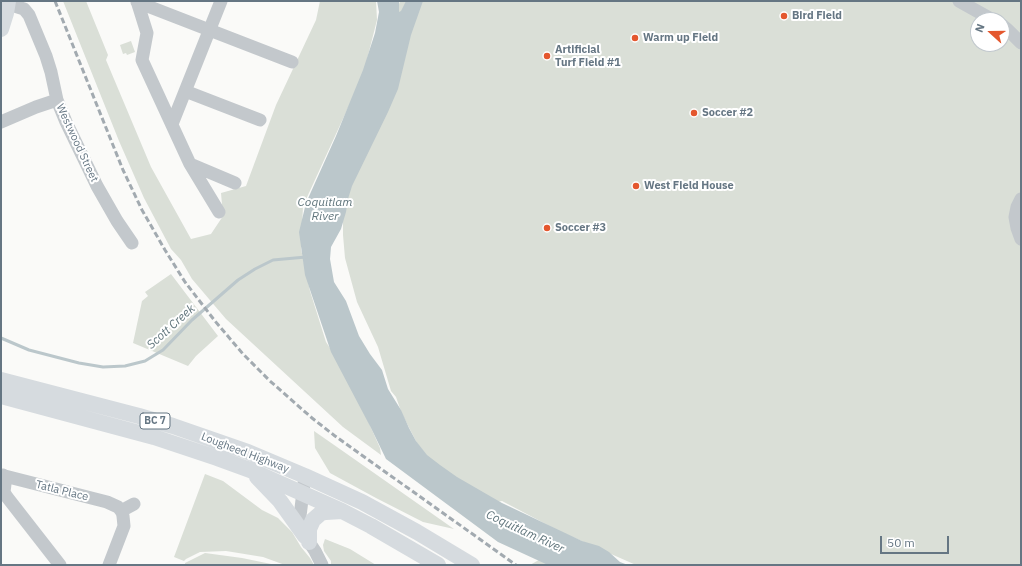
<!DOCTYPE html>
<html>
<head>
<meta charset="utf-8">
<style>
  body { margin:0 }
  #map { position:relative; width:1022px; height:566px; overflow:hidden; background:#fafaf8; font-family:"IBM Plex Sans",sans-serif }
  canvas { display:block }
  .frame { position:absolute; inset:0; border:2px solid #657683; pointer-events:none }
  .north { position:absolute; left:970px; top:12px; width:40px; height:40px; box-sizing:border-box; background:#fff; border:1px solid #c1c8cd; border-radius:50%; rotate:291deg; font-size:11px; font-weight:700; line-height:16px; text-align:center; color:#657683 }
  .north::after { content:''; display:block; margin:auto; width:14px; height:18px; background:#e4572e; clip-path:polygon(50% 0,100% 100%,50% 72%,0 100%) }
  .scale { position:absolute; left:880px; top:536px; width:69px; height:18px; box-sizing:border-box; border:2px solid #657683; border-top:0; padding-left:5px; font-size:12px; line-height:14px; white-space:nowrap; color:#657683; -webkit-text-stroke:3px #fff; paint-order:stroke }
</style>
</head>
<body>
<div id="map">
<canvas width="1022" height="566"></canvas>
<div class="frame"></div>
<div class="north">N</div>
<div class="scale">50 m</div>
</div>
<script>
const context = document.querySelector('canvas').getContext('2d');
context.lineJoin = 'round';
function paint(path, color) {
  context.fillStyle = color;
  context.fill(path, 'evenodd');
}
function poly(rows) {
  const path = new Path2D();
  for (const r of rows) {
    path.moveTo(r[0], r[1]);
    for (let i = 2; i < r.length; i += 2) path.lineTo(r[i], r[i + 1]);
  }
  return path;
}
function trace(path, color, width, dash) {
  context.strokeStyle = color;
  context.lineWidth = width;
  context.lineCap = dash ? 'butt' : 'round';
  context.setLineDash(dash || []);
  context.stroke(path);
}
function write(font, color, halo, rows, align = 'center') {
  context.font = font + ' "IBM Plex Sans",sans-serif';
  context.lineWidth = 4;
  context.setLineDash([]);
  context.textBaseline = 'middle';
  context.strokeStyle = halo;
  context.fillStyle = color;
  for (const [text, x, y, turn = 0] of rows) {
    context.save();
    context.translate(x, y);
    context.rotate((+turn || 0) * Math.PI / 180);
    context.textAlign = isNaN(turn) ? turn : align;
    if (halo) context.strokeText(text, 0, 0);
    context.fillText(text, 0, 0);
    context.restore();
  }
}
const green = poly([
  [63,1,86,1,108,55,106,60,151,167,191,239,211,234,223,216,221,193,246,186,276,105,316,20,320,1,376,1,377,20,363,75,303,206,301,249,310,291,326,342,347,374,380,448,381,455,343,427,226,319,192,279,181,260,171,249,144,198,119,141],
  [400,1,1021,1,1021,565,636,565,561,532,502,501,482,505,518,526,544,539,567,548,597,553,623,565,530,565,544,557,467,503,481,505,466,485,461,483,431,461,417,443,402,414,396,397,391,391,378,347,357,302,345,258,343,235,343,216,345,167],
  [978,20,1002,20,1002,44,978,44],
  [131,41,135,52,127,55,126,53,123,54,120,45],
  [171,274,218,336,196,356,188,366,133,343,142,301,148,296,145,292],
  [314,431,337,447,454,529,423,522,376,498,330,473,315,448],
  [205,474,223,481,262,510,278,518,292,532,301,547,310,558,314,565,285,565,263,557,226,551,200,552,186,559,184,561,174,557],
  [325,539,350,549,376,565,331,565,331,561,324,551,323,545],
  [205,553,242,558,276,565,185,565,185,563]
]);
const water = poly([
  [377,1,399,1,399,12,401,11,406,1,423,1,411,35,398,89,388,112,352,186,348,199,346,212,341,229,331,247,330,259,334,282,346,301,359,336,370,354,382,370,388,389,401,410,409,428,416,441,427,455,440,465,457,477,502,503,582,541,599,546,609,552,620,562,628,565,548,565,498,542,386,459,371,428,331,352,305,275,299,232,306,203,336,136,363,70,375,33,379,12]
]);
const stream = poly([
  [1,338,29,350,79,363,103,367,125,366,145,361,163,350,192,320,238,280,255,269,273,260,306,257]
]);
const minor = poly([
  [137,1,147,33,142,60,190,164,219,212],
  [959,1,993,20],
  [137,2,292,62],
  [8,4,24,9,29,15,46,56,51,72,57,100,66,122,97,186,117,221,132,243],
  [1002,25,1008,30,1021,43],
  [185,91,260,120],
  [1,122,36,107,57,100],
  [172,124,221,1],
  [190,164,235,183],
  [1021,199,1017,207,1015,217,1017,228,1021,239],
  [1,475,107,502,118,507,122,512,123,516,124,526,109,565],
  [3,475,5,484,4,492,7,497,60,565],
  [305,476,300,516,301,526,303,533,315,551,322,565],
  [121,511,134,504]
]);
const major = poly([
  [1,29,6,13,8,1],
  [1,380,139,416,173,426,248,452,305,476,362,502,417,532,472,565],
  [1,396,154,437,217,458,250,470,342,511,371,526,438,565],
  [257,477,280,501,305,536],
  [309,542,309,529,313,520,321,513,326,512,342,511]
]);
const rail = poly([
  [55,1,123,170,142,210,165,250,185,282,215,321,243,354,270,381,312,418,335,436,377,466,516,565]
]);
const markers = [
  [784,16,4,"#e4572e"],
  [635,38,4,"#e4572e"],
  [547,56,4,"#e4572e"],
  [694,113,4,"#e4572e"],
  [636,186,4,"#e4572e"],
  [547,228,4,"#e4572e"]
];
const shields = [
  [155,421,30]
];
const shieldNames = [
  ["BC 7",155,421]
];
const poiNames = [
  ["Bird Field",792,16],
  ["Warm up Field",643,38],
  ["Artificial",555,50],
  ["Turf Field #1",555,63],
  ["Soccer #2",702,113],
  ["West Field House",644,186],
  ["Soccer #3",555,228]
];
const streetNames = [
  ["Westwood Street",77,143,65],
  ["Lougheed Highway",245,453,21],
  ["Tatla Place",62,491,14]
];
const waterNames = [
  ["Coquitlam",325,203],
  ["River",325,217],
  ["Scott Creek",171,327,-42],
  ["Coquitlam River",525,532,25]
];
paint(green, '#dadfd7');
paint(water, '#bbc7cb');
trace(stream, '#bbc7cb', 3);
trace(minor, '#c3c8cc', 13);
trace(major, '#d6dbdf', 16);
trace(rail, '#a2aab0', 3, [6, 3]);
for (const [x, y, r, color] of markers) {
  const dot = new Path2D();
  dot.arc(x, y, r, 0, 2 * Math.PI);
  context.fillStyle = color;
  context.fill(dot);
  trace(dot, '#fff', 1.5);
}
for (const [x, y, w] of shields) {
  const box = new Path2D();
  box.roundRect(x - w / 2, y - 8, w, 16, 3);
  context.fillStyle = '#fff';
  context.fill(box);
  trace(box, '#657683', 1);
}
write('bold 10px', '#657683', null, shieldNames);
write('bold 11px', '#657683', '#fff', poiNames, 'left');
write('11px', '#657683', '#fff', streetNames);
write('italic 12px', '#60757c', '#fff', waterNames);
</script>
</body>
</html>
